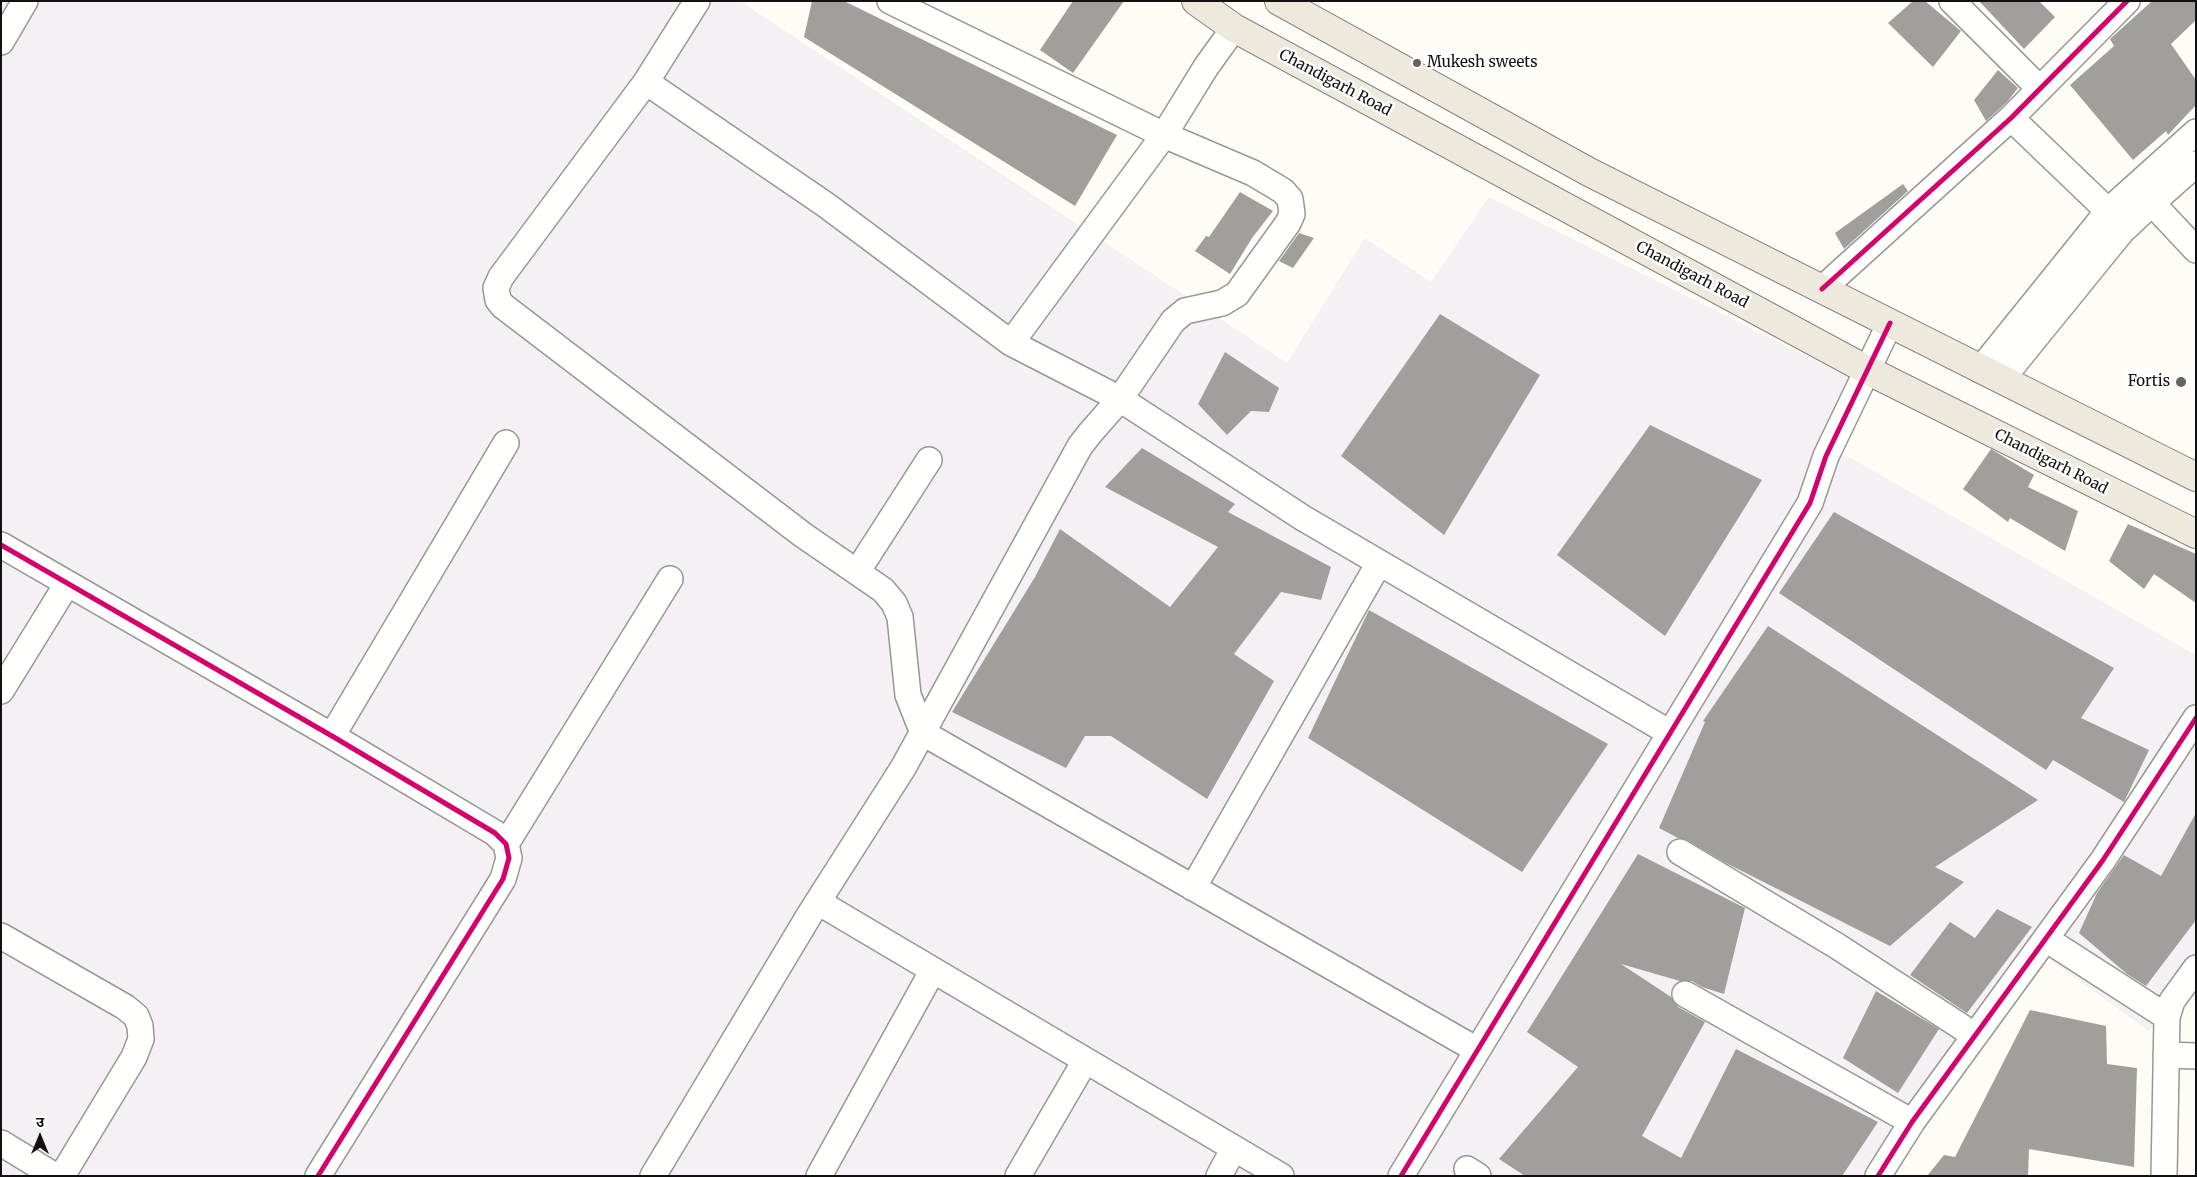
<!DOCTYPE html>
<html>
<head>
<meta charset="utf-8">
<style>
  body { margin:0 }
  #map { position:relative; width:2197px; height:1177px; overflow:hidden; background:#fdfcf7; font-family:Merriweather,"Noto Sans Devanagari",serif }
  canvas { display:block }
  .frame { position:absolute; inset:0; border:2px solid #111; pointer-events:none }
  .north { position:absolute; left:15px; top:1112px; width:50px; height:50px; -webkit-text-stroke:4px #fff; paint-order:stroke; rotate:0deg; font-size:14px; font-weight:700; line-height:20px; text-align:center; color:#111 }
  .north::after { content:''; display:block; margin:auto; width:18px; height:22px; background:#111; clip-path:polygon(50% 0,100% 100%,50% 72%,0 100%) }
</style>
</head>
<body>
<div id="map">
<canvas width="2197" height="1177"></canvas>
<div class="frame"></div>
<div class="north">उ</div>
</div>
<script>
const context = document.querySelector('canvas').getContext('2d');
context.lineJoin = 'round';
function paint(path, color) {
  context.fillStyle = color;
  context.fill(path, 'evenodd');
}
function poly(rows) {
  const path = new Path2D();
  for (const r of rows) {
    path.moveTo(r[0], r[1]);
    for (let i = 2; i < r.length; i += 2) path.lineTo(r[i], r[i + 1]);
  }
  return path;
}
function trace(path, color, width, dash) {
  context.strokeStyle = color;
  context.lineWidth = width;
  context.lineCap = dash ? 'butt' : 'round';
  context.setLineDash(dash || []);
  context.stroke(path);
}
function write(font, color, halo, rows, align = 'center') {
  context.font = font + ' Merriweather,serif';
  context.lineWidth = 5;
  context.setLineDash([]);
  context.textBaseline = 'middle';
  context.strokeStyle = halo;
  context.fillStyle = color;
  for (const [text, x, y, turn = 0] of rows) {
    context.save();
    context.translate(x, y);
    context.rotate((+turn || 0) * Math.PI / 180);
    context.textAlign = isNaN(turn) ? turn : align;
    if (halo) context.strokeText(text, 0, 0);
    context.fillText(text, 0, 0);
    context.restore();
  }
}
const industrial = poly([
  [1,1,740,1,1287,363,1365,238,1431,282,1489,197,1858,382,1835,449,2196,655,2196,960,2149,1031,2042,954,1882,1176,1,1176]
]);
const building = poly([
  [812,1,844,1,1117,135,1075,206,804,37],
  [1073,1,1124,1,1073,73,1040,50],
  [1913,1,1925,1,1961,31,1933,67,1888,23],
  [1979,1,2039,1,2055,17,2024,49],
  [2152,1,2196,1,2196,20,2171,44,2196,80,2196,105,2168,135,2166,131,2133,160,2070,85,2114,46,2110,39],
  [1998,70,2018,88,2007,102,1986,121,1974,100],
  [1903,184,1908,191,1844,249,1835,233],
  [1240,192,1273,211,1252,238,1230,274,1195,251,1206,236,1209,237],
  [1299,233,1314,238,1293,268,1279,261],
  [1440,314,1540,375,1444,535,1341,456],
  [1225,352,1279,388,1269,412,1251,411,1227,435,1198,404],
  [1650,425,1762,480,1665,636,1557,555],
  [1142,448,1235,504,1228,512,1331,567,1321,600,1281,592,1234,654,1274,681,1207,799,1111,736,1085,736,1066,768,952,712,1035,577,1060,529,1170,607,1218,547,1105,487],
  [1991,449,2034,475,2028,487,2078,511,2065,551,2010,518,2008,522,1963,489],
  [1834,512,2114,668,2081,718,2149,750,2124,802,2053,760,2046,770,1779,593],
  [2128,524,2196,554,2196,603,2154,574,2144,589,2109,561],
  [1369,610,1608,744,1522,872,1308,738],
  [1768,626,2038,800,1935,867,1964,882,1890,946,1724,862,1687,840,1678,838,1659,828,1705,722,1703,721],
  [2196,813,2196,920,2146,986,2127,974,2079,933,2097,893,2124,855,2161,876],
  [1638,854,1745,908,1724,994,1702,987,1692,981,1680,981,1621,964,1671,997,1678,1007,1705,1022,1642,1136,1681,1158,1736,1049,1878,1122,1842,1176,1525,1176,1499,1159,1578,1067,1527,1032],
  [1997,909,2032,927,1967,1013,1910,975,1950,922,1975,938],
  [1876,991,1939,1029,1898,1093,1843,1058],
  [2030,1010,2106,1026,2107,1064,2137,1068,2134,1167,2029,1149,2028,1176,1927,1176,1944,1155,1955,1157]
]);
const minor = poly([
  [697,1,646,82,501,277,496,288,498,300,503,306,803,535,883,590,894,603,900,617,908,695,923,733,1477,1050],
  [1952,1,2040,89],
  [1,42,25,1],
  [646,82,826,205,1011,343,1120,399,1303,518,1670,733],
  [2011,118,2108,211],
  [2152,203,2196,164],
  [1822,289,2011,118,2127,1],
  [1011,343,1164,135,1206,67,1234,28],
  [1980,370,2108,211,2196,132],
  [2001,380,2122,231,2152,203,2196,250],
  [1,545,332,736,495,833,506,844,509,858,503,879,318,1176],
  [857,572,929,460],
  [1,691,67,584],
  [332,736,506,443],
  [506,844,670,579],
  [1680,852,1837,946,1974,1035],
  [1193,888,1379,563],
  [818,902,1281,1176],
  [1,936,125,1007,136,1016,140,1026,141,1039,134,1057,62,1176],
  [2046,939,2167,1017],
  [1685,994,1912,1122],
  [2166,1055,2196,1056],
  [1,1143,55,1176],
  [1467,1169,1478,1176],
  [653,1176,810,914,903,768,1080,446,1091,432,1120,399,1173,321,1185,311,1222,303,1237,294,1288,223,1292,214,1290,199,1283,191,1253,173,1164,135,890,1],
  [819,1176,933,970],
  [1018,1176,1085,1061],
  [1219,1176,1234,1148],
  [1401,1176,1810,503,1826,456,1890,323],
  [1878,1176,1912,1122,2103,860,2196,718],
  [2164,1176,2167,1017,2172,1001,2196,968]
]);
const major = poly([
  [1196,1,1234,28,1867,370,2196,534],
  [1279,1,1589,172,2196,477]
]);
const cycleway = poly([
  [1822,289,2011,118,2127,1],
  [1,545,332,736,495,833,506,844,509,858,503,879,318,1176],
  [1401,1176,1810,503,1826,456,1890,323],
  [1878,1176,1912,1122,2103,860,2196,718]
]);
const markers = [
  [1417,63,5,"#646362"],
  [2181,382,6,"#646362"]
];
const poiNames = [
  ["Mukesh sweets",1427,63],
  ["Fortis",2170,382,"right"]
];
const streetNames = [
  ["Chandigarh Road",1335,83,28],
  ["Chandigarh Road",1692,275,28],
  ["Chandigarh Road",2051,462,27]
];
paint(industrial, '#f5f0f3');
paint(building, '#a19f9c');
trace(minor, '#979795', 28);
trace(major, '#858482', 30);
trace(minor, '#fffffe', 25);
trace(major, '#ede9dc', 28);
trace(cycleway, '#d6006c', 5);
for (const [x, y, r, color] of markers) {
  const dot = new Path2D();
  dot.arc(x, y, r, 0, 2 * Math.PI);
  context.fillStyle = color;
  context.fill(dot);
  trace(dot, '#fff', 2);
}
write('15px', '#111', '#fff', poiNames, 'left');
write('15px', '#111', '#fff', streetNames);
</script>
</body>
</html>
